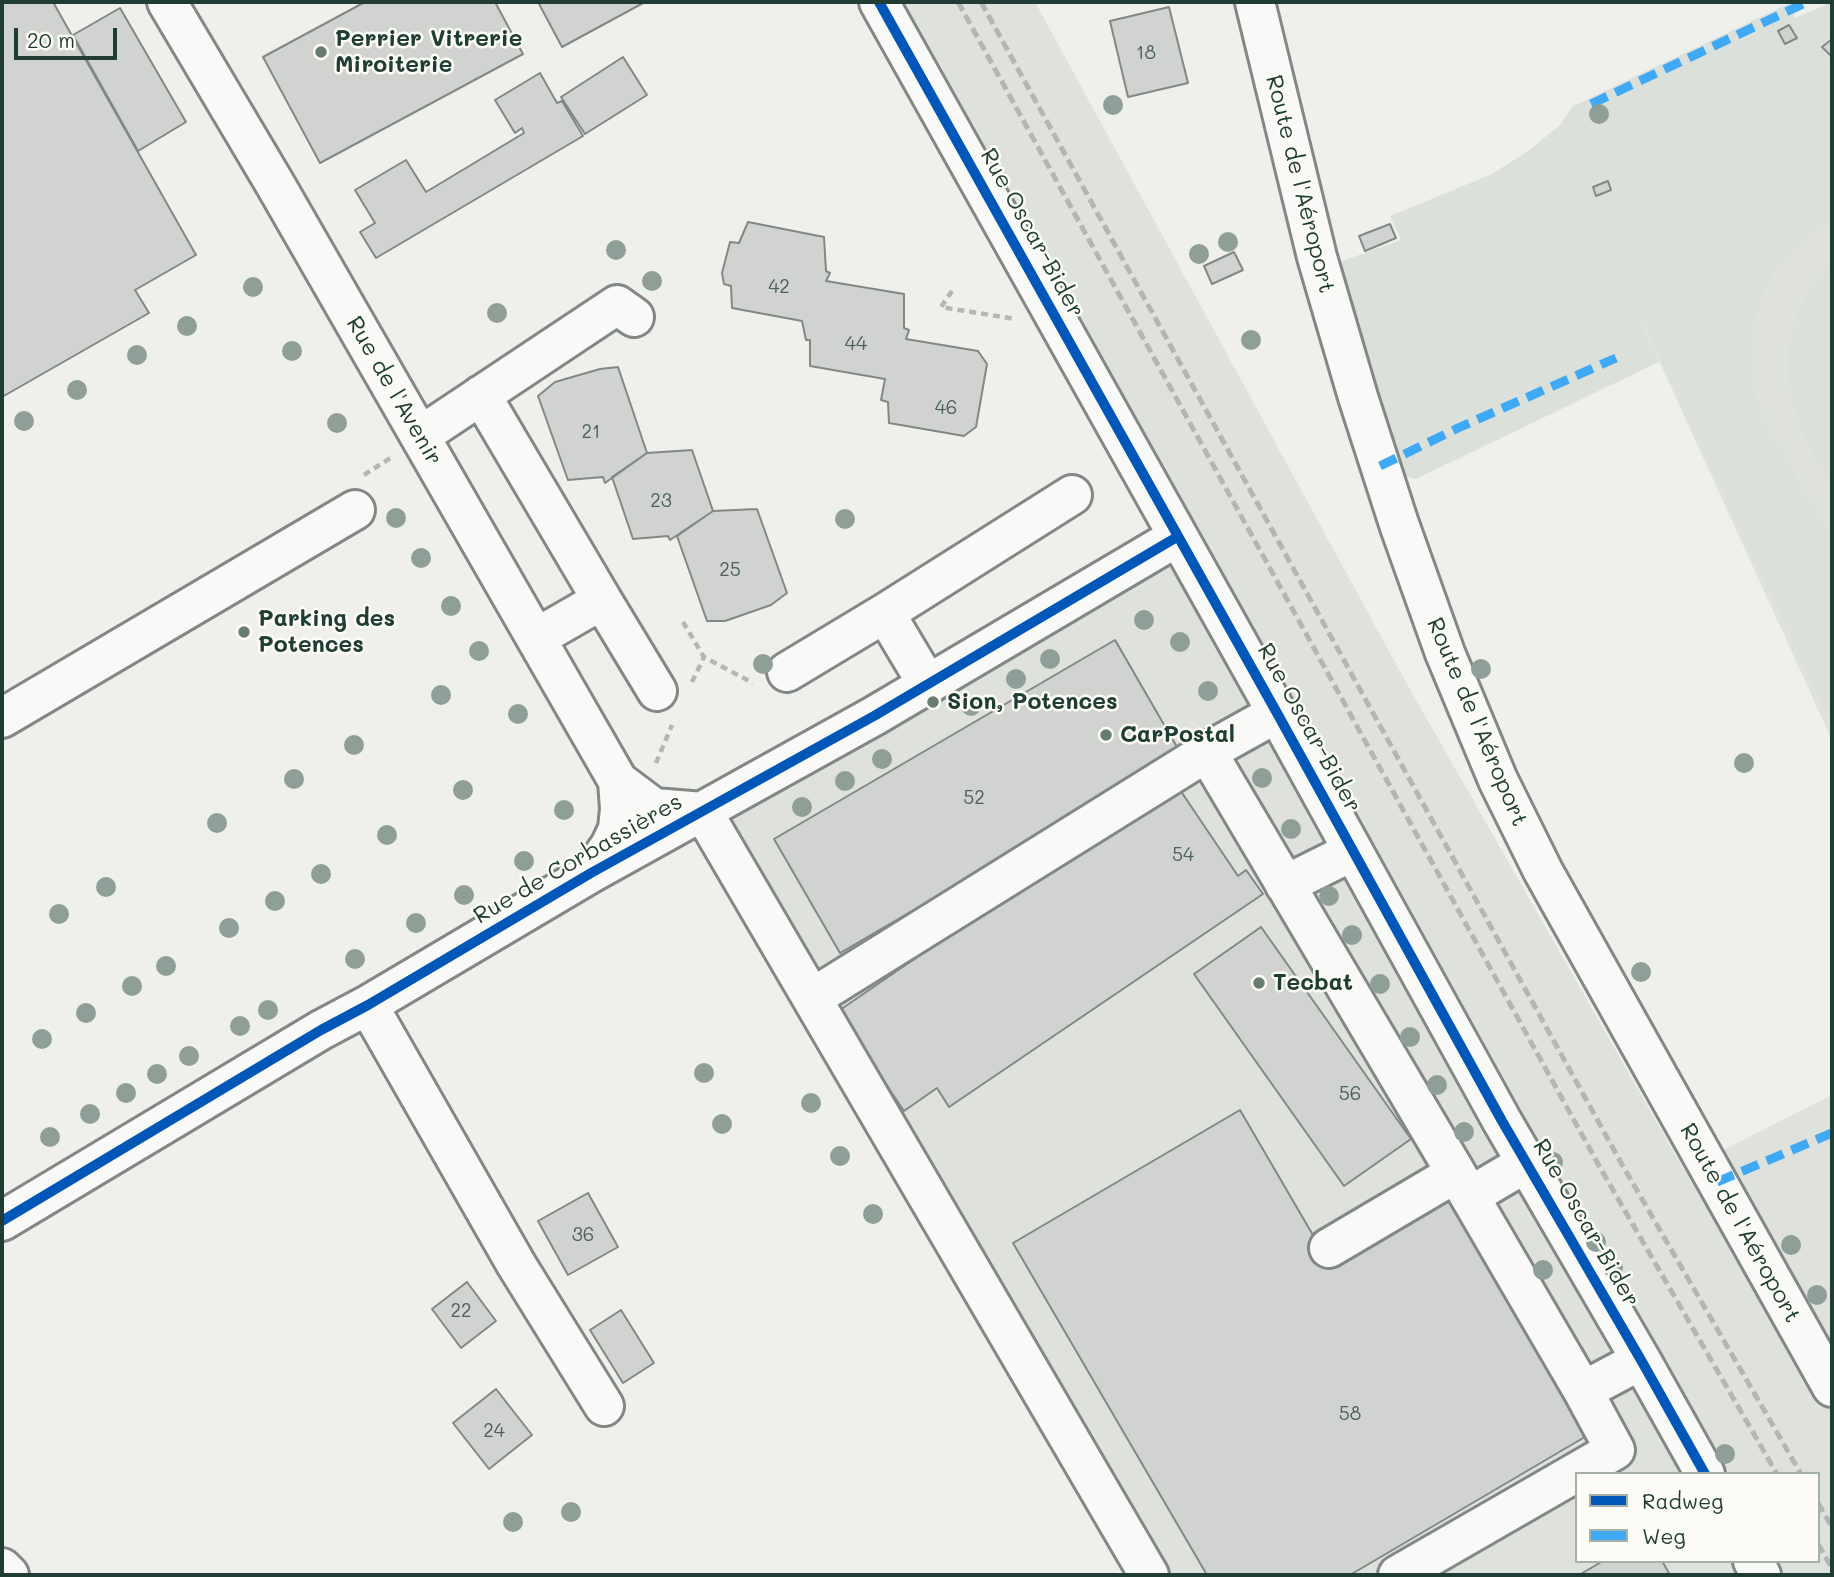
<!DOCTYPE html>
<html>
<head>
<meta charset="utf-8">
<style>
  body { margin:0 }
  #map { position:relative; width:1834px; height:1577px; overflow:hidden; background:#eff0ec; font-family:Mali,sans-serif }
  canvas { display:block }
  .frame { position:absolute; inset:0; border:4px solid #1f3d34; pointer-events:none }
  .legend { position:absolute; left:1575px; top:1472px; width:245px; height:91px; box-sizing:border-box; background:#fdfcf7; border:2px solid #a4b0a9; margin:0; padding:9px 12px; list-style:none; font-size:21px; color:#1f3d34 }
  .legend li { display:flex; align-items:center; gap:14px; height:35px }
  .legend b { width:35px; border:2px solid #a4b0a9 }
  .scale { position:absolute; left:14px; top:28px; width:103px; height:32px; box-sizing:border-box; border:4px solid #1f3d34; border-top:0; padding-left:9px; font-size:21px; line-height:24px; white-space:nowrap; color:#1f3d34; -webkit-text-stroke:5px #fdfcf7; paint-order:stroke }
</style>
</head>
<body>
<div id="map">
<canvas width="1834" height="1577"></canvas>
<div class="frame"></div>
<ul class="legend">
<li><b style="height:9px;background:#0057b8"></b>Radweg</li>
<li><b style="height:9px;background:#3fa9f5"></b>Weg</li>
</ul>
<div class="scale">20 m</div>
</div>
<script>
const context = document.querySelector('canvas').getContext('2d');
context.lineJoin = 'round';
function paint(path, color) {
  context.fillStyle = color;
  context.fill(path, 'evenodd');
}
function poly(rows) {
  const path = new Path2D();
  for (const r of rows) {
    path.moveTo(r[0], r[1]);
    for (let i = 2; i < r.length; i += 2) path.lineTo(r[i], r[i + 1]);
  }
  return path;
}
function trace(path, color, width, dash) {
  context.strokeStyle = color;
  context.lineWidth = width;
  context.lineCap = dash ? 'butt' : 'round';
  context.setLineDash(dash || []);
  context.stroke(path);
}
function write(font, color, halo, rows, align = 'center') {
  context.font = font + ' Mali,sans-serif';
  context.lineWidth = 5;
  context.setLineDash([]);
  context.textBaseline = 'middle';
  context.strokeStyle = halo;
  context.fillStyle = color;
  for (const [text, x, y, turn = 0] of rows) {
    context.save();
    context.translate(x, y);
    context.rotate((+turn || 0) * Math.PI / 180);
    context.textAlign = isNaN(turn) ? turn : align;
    if (halo) context.strokeText(text, 0, 0);
    context.fillText(text, 0, 0);
    context.restore();
  }
}
const built = poly([
  [879,2,1035,2,1408,686,1684,1170,1832,1095,1832,1575,1144,1575,733,902,686,821,1162,545],
  [1577,1474,1818,1474,1818,1561,1577,1561],
  [1832,87,1832,740,1587,203]
]);
const green = poly([
  [1832,2,1832,221,1814,231,1776,267,1761,296,1750,339,1750,380,1768,427,1832,539,1832,724,1623,281,1659,362,1416,479,1405,476,1334,264,1401,240,1390,216,1492,174,1528,151,1560,125,1573,106,1790,3,1795,18],
  [1832,259,1832,485,1802,433,1790,392,1788,352,1796,317,1811,288]
]);
const building = poly([
  [4,2,53,2,196,255,135,290,149,313,2,397,2,3,4,2],
  [365,2,495,2,523,54,320,163,263,57,365,2],
  [538,2,645,2,562,47,538,2],
  [1169,7,1188,83,1128,97,1110,21,1169,7],
  [120,8,186,122,138,151,73,35,120,8],
  [1789,25,1797,38,1785,44,1778,31,1789,25],
  [1832,39,1832,57,1822,47,1832,39],
  [623,57,647,95,585,134,561,97,623,57],
  [540,73,557,103,562,101,583,136,376,258,360,232,375,223,355,190,406,160,426,192,524,133,522,128,515,133,495,100,540,73],
  [1608,181,1611,190,1596,196,1593,187,1608,181],
  [748,222,824,237,826,271,830,273,826,281,904,294,904,328,909,330,906,339,978,351,987,364,976,427,964,436,889,423,888,402,881,400,885,379,810,366,810,340,806,340,802,321,732,308,731,286,724,284,722,273,730,242,739,243,748,222],
  [1390,224,1396,238,1365,251,1359,236,1390,224],
  [1234,252,1243,270,1212,284,1204,266,1234,252],
  [618,367,647,453,605,483,603,477,568,480,538,396,555,382,600,369,618,367],
  [692,450,713,511,670,540,668,536,633,539,612,477,647,453,692,450],
  [757,509,787,593,771,605,725,621,707,621,677,536,713,511,757,509],
  [1115,640,1181,754,840,953,774,839,1115,640],
  [1174,781,1238,876,1246,870,1263,894,949,1107,937,1088,904,1111,837,1012,1174,781],
  [1261,927,1411,1139,1344,1186,1194,974,1261,927],
  [1240,1110,1331,1266,1456,1193,1595,1431,1350,1575,1207,1575,1013,1243,1240,1110],
  [588,1193,618,1247,568,1275,538,1221,588,1193],
  [467,1282,496,1321,461,1348,432,1309,467,1282],
  [621,1310,654,1363,623,1383,590,1330,621,1310],
  [496,1389,532,1435,489,1469,453,1423,496,1389],
  [1603,1561,1662,1561,1670,1575,1579,1575,1603,1561]
]);
const path = poly([
  [952,291,941,307,1015,319],
  [364,475,392,457],
  [683,622,704,657,753,683],
  [692,682,704,657],
  [656,763,672,725]
]);
const minor = poly([
  [167,2,275,184,618,781,654,808,703,812,1149,1575],
  [879,2,1277,713,1502,1121,1641,1360,1705,1474],
  [1255,2,1317,257,1358,397,1399,524,1445,653,1498,780,1543,871,1832,1387],
  [481,395,602,600],
  [420,436,617,305,634,317],
  [885,613,1072,495],
  [536,638,602,600,657,691],
  [787,672,885,613,928,685],
  [2,718,355,510],
  [1207,752,1456,1173],
  [591,873,610,846,618,829,620,809,618,781],
  [1285,885,1353,851],
  [812,998,1207,752,1277,713],
  [368,1005,516,1264,604,1406],
  [1470,1196,1526,1163],
  [2,1221,321,1030,368,1005,591,873,874,716,1177,537],
  [1329,1248,1456,1173,1583,1391],
  [1753,1561,1761,1575],
  [2,1568,9,1575],
  [1398,1575,1615,1450,1583,1391,1641,1360]
]);
const rail = poly([
  [958,2,1602,1171,1777,1474],
  [981,2,1620,1161,1801,1474],
  [1818,1503,1832,1527],
  [1818,1544,1832,1568]
]);
const quiet = poly([
  [1591,104,1807,2],
  [1380,466,1458,428,1616,358],
  [1717,1182,1832,1133]
]);
const cycleway = poly([
  [879,2,1277,713,1502,1121,1641,1360,1705,1474],
  [2,1221,321,1030,368,1005,591,873,874,716,1177,537]
]);
const trees = [
  [1113,105],
  [1599,114],
  [1228,242],
  [616,250],
  [1199,254],
  [652,281],
  [253,287],
  [497,313],
  [187,326],
  [1251,340],
  [292,351],
  [137,355],
  [77,390],
  [24,421],
  [337,423],
  [396,518],
  [845,519],
  [421,558],
  [451,606],
  [1144,620],
  [1180,642],
  [479,651],
  [1050,659],
  [763,664],
  [1481,669],
  [1016,679],
  [1208,691],
  [441,695],
  [971,706],
  [518,714],
  [354,745],
  [882,759],
  [1744,763],
  [1262,778],
  [294,779],
  [845,781],
  [463,790],
  [802,807],
  [564,810],
  [217,823],
  [1291,829],
  [387,835],
  [524,861],
  [321,874],
  [106,887],
  [464,895],
  [1329,896],
  [275,901],
  [59,914],
  [416,923],
  [229,928],
  [1352,935],
  [355,959],
  [166,966],
  [1641,972],
  [1380,984],
  [132,986],
  [268,1010],
  [86,1013],
  [240,1026],
  [1410,1037],
  [42,1039],
  [189,1056],
  [704,1073],
  [157,1074],
  [1437,1085],
  [126,1093],
  [811,1103],
  [90,1114],
  [722,1124],
  [1464,1132],
  [50,1137],
  [840,1156],
  [1553,1162],
  [873,1214],
  [1596,1242],
  [1791,1245],
  [1613,1268],
  [1543,1270],
  [1817,1295],
  [1725,1454],
  [571,1512],
  [513,1522]
];
const markers = [
  [321,52,7,"#687c74"],
  [244,632,7,"#687c74"],
  [933,702,7,"#687c74"],
  [1106,735,7,"#687c74"],
  [1259,983,7,"#687c74"]
];
const numberNames = [
  ["18",1146,53],
  ["42",779,287],
  ["44",856,344],
  ["46",946,408],
  ["21",591,432],
  ["23",661,501],
  ["25",730,570],
  ["52",974,798],
  ["54",1183,855],
  ["56",1350,1094],
  ["36",583,1235],
  ["22",461,1311],
  ["58",1350,1414],
  ["24",494,1431]
];
const poiNames = [
  ["Perrier Vitrerie",335,39],
  ["Miroiterie",335,65],
  ["Parking des",258,619],
  ["Potences",258,645],
  ["Sion, Potences",947,702],
  ["CarPostal",1120,735],
  ["Tecbat",1273,983]
];
const streetNames = [
  ["Route de l'Aéroport",1300,184,76],
  ["Rue Oscar-Bider",1032,233,61],
  ["Rue de l'Avenir",394,391,60],
  ["Route de l'Aéroport",1477,722,67],
  ["Rue Oscar-Bider",1309,728,61],
  ["Rue de Corbassières",578,859,-30],
  ["Rue Oscar-Bider",1586,1223,60],
  ["Route de l'Aéroport",1740,1223,61]
];
paint(built, '#dee1dc');
paint(green, '#dce0db');
paint(building, '#d1d3d0');
trace(building, '#828885', 2);
trace(minor, '#828885', 44);
trace(path, '#b3b6b4', 4.5, [7, 5]);
trace(minor, '#f9f9f7', 38);
trace(rail, '#b3b6b4', 5, [10, 5]);
trace(quiet, '#3fa9f5', 9, [18, 9]);
trace(cycleway, '#0057b8', 10);
context.fillStyle = '#909e98';
for (const [x, y] of trees) {
  context.beginPath();
  context.arc(x, y, 10, 0, 2 * Math.PI);
  context.fill();
}
for (const [x, y, r, color] of markers) {
  const dot = new Path2D();
  dot.arc(x, y, r, 0, 2 * Math.PI);
  context.fillStyle = color;
  context.fill(dot);
  trace(dot, '#fdfcf7', 2.5);
}
write('19px', '#4c625b', null, numberNames);
write('bold 23px', '#1f3d34', '#fdfcf7', poiNames, 'left');
write('23px', '#1f3d34', '#fdfcf7', streetNames);
</script>
</body>
</html>
